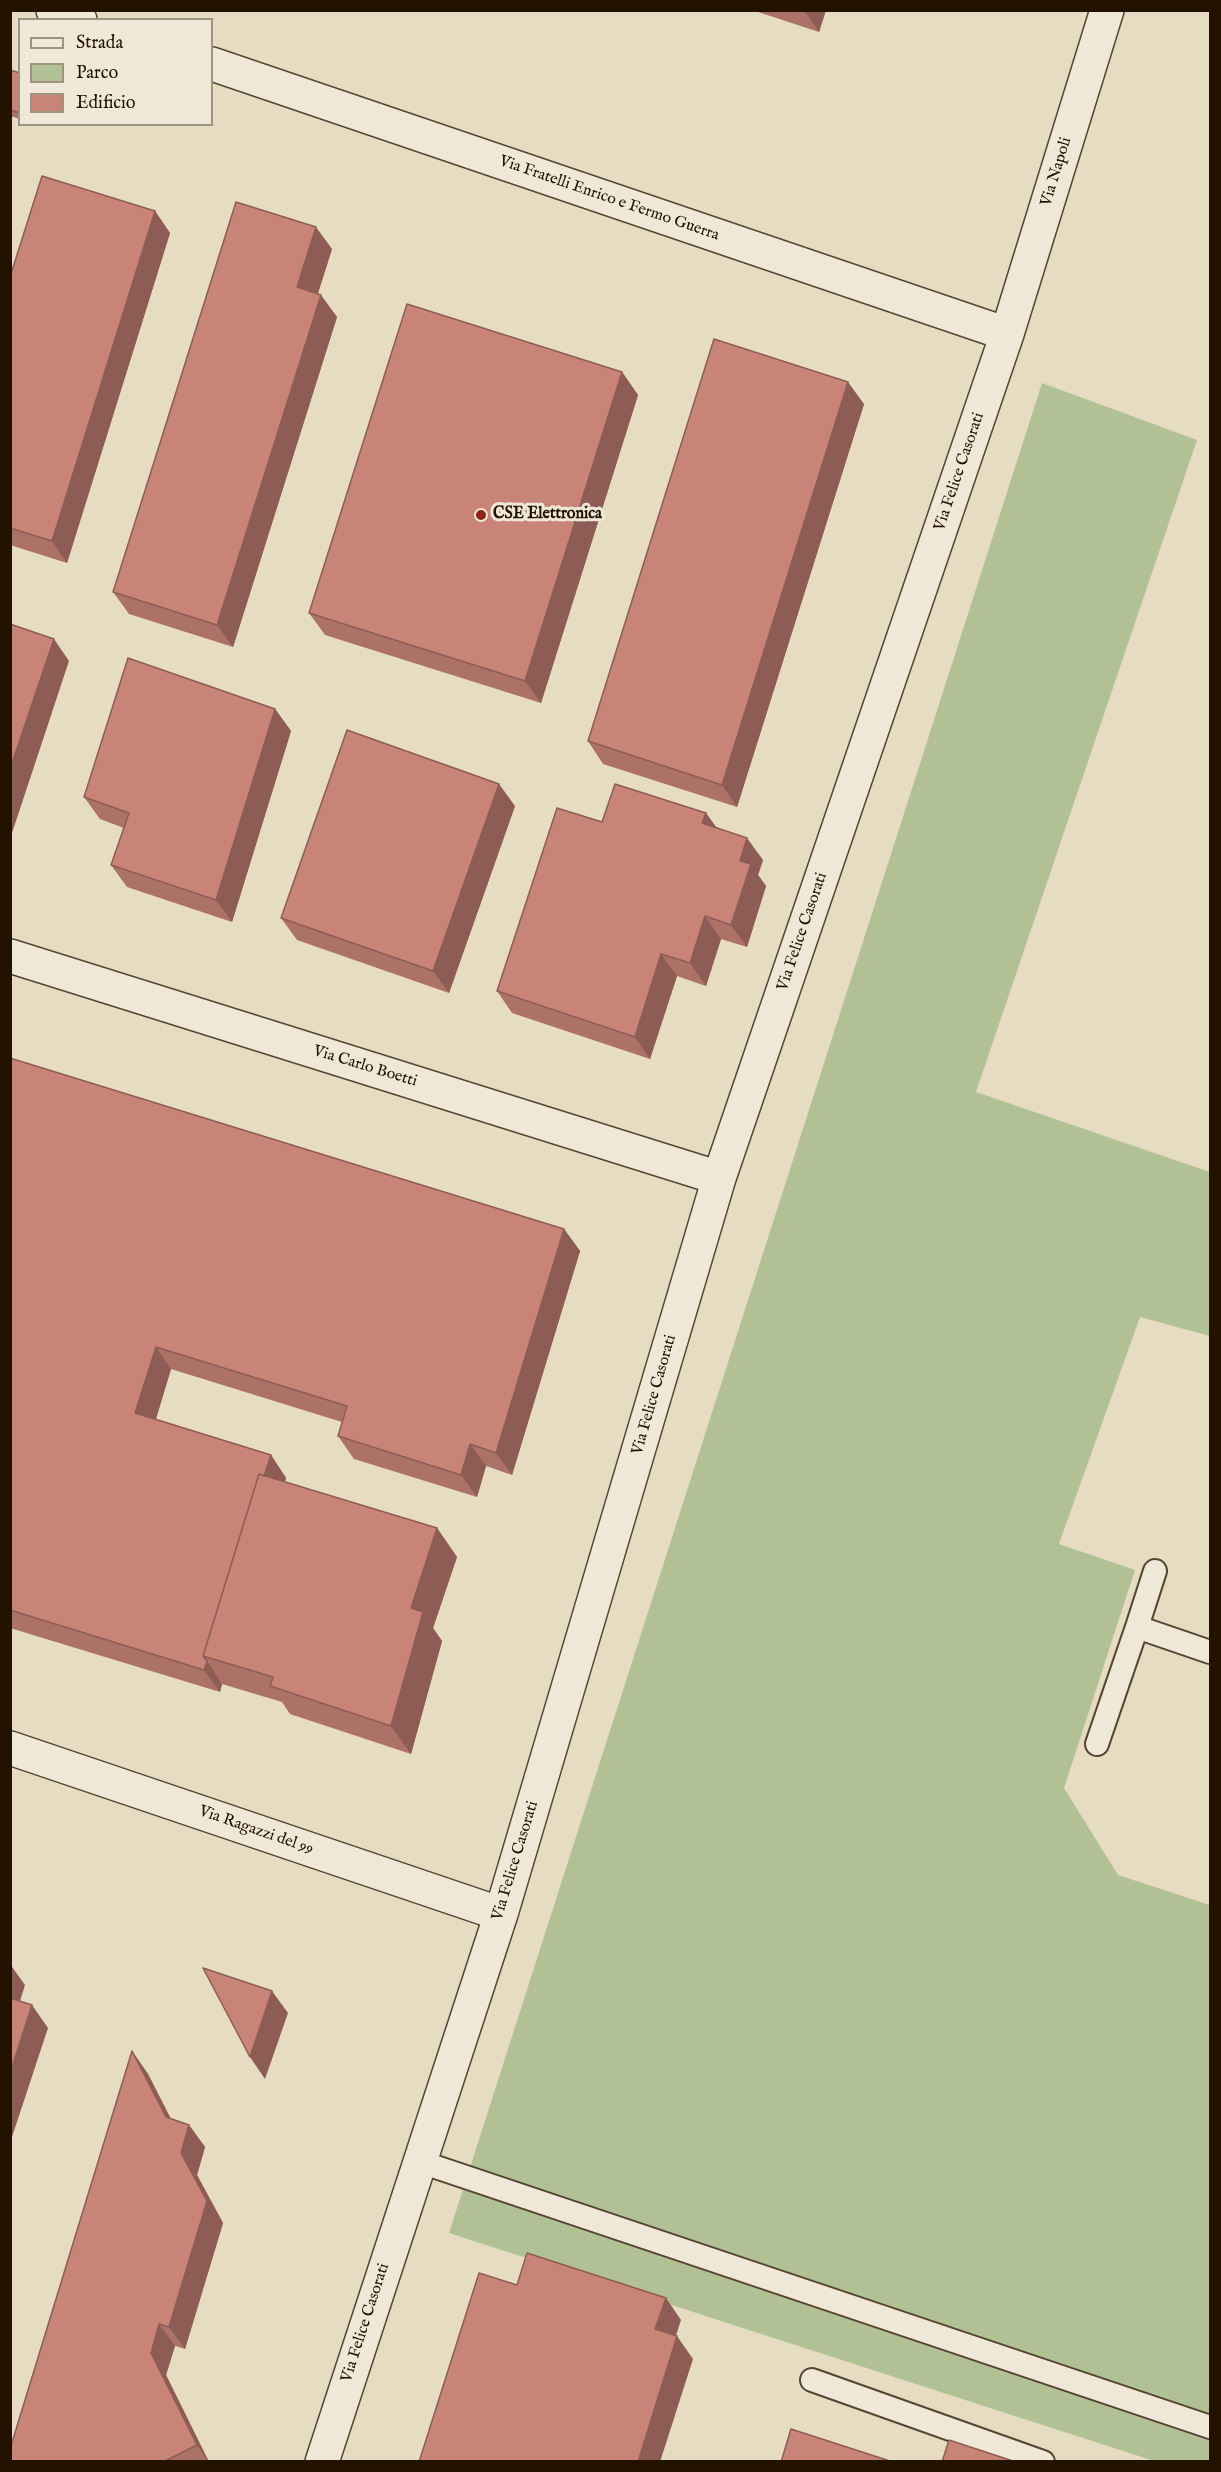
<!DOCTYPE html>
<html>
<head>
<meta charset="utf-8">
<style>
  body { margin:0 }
  #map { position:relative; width:1221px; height:2472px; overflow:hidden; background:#e6dcc2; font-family:"IM FELL English",serif }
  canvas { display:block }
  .frame { position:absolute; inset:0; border:12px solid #241201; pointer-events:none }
  .legend { position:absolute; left:18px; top:18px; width:195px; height:108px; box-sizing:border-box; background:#efe8d7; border:2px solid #9e9281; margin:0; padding:8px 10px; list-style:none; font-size:18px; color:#241201 }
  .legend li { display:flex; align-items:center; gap:12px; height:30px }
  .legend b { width:30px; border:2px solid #9e9281 }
</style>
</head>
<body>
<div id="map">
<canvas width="1221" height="2472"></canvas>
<div class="frame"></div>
<ul class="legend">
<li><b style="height:8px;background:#efe8d7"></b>Strada</li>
<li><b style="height:16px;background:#b2c195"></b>Parco</li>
<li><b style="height:16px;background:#c98478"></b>Edificio</li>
</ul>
</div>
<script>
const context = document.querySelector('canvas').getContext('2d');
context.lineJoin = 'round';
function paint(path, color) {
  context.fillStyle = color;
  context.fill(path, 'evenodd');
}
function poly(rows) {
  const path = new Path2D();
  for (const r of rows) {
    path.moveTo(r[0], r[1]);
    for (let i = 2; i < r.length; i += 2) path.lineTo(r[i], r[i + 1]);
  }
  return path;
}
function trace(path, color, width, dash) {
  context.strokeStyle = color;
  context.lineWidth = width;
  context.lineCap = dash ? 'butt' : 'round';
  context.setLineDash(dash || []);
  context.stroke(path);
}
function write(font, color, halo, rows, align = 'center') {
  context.font = font + ' "IM FELL English",serif';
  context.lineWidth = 6;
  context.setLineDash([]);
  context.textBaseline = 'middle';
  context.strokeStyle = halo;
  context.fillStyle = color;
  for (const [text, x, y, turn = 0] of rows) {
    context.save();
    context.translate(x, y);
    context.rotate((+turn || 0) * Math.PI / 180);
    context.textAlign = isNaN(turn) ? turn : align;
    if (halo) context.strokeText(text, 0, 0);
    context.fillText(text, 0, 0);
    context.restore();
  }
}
const green = poly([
  [1042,383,1197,440,976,1092,1210,1172,1210,1336,1140,1317,1059,1544,1135,1570,1064,1788,1118,1875,1210,1905,1210,2461,1154,2461,449,2233]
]);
const lane = poly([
  [1137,1627,1155,1571],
  [1097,1744,1137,1627,1210,1652],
  [418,2161,1210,2427],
  [812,2380,1043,2462]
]);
const street = poly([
  [53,10,80,20],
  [212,64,1007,334],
  [10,956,719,1178],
  [10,1748,501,1914],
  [322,2462,501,1914,719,1178,1007,334,1107,10]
]);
const wall = poly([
  [752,10,826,10,819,32],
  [10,70,20,73,20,119,10,116],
  [155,211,170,233,67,563,10,545,10,277],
  [332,249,318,293,337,317,233,647,129,614,113,592],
  [622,372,638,395,541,703,325,635,309,613],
  [864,404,737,807,603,764,588,741],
  [275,709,291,731,232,922,127,887,111,865,124,828,100,819,84,797],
  [515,806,449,993,297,940,281,918],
  [706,813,716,828,763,860,758,875,766,886,747,947,721,939,706,986,677,976,650,1059,512,1013,497,991,602,822],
  [10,1058,564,1229,580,1251,512,1475,486,1466,477,1497,354,1459,338,1436,342,1422,171,1369,156,1419,271,1455,286,1478,285,1482,437,1528,457,1557,433,1628,442,1641,411,1754,290,1714,282,1702,222,1684,220,1692,10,1628],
  [132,2051,148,2074,171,2119,189,2125,205,2147,197,2175,223,2223,185,2349,175,2346,166,2375,209,2462,10,2462]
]);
const shadedWall = poly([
  [804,10,826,10,819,32],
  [155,211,170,233,67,563,52,541],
  [316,227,332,249,313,309,297,287],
  [321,295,337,317,233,647,217,625],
  [622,372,638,395,541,703,525,681],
  [848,382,864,404,737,807,722,785],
  [54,639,69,661,10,839,10,769],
  [275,709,291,731,232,922,216,900],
  [499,784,515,806,449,993,433,971],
  [706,813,722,835,702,823],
  [747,838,763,860,758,875,766,886,747,947,731,925,740,861],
  [705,916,721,939,706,986,690,963],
  [661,954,677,976,650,1059,635,1037],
  [564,1229,580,1251,512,1475,496,1453],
  [156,1347,171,1369,151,1435,135,1413],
  [470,1444,486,1466,477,1497,461,1475],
  [271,1455,286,1478,229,1664,208,1657],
  [437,1528,457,1557,433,1628,442,1641,411,1754,391,1726,411,1608],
  [207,1661,222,1684,220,1692,204,1670],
  [10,1964,25,1985,15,2017,10,2011],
  [272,1991,288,2013,265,2079,250,2057],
  [32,2005,48,2028,10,2143,10,2073],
  [132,2051,148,2074,181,2139,166,2117],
  [189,2125,205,2147,197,2175,223,2223,185,2349,169,2327,181,2153],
  [666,2298,681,2320,671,2351,655,2329],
  [159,2324,175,2346,166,2375,209,2462,208,2462,197,2445,151,2353],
  [677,2336,693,2359,660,2462,638,2462]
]);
const building = poly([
  [10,70,20,73,20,113,10,110,10,70],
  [42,176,155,211,52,541,10,528,10,277,42,176],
  [236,202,316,227,297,287,321,295,217,625,113,592,236,202],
  [407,304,622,372,525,681,309,613,407,304],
  [714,339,848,382,722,785,588,741,714,339],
  [10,624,54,639,10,769,10,624],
  [128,658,275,709,216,900,111,865,129,813,84,797,128,658],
  [347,730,499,784,433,971,281,918,347,730],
  [615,784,706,813,702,823,747,838,740,861,751,864,731,925,705,916,690,963,661,954,635,1037,497,991,557,808,602,822,615,784],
  [10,1058,564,1229,496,1453,470,1444,461,1475,338,1436,347,1406,156,1347,135,1413,271,1455,264,1476,259,1474,203,1656,207,1661,204,1670,10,1610,10,1058],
  [259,1474,437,1528,411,1608,423,1612,391,1726,270,1686,273,1677,203,1656,259,1474],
  [203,1968,272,1991,250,2057,203,1968],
  [10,1998,32,2005,10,2073,10,1998],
  [132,2051,166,2117,189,2125,181,2153,207,2201,169,2327,159,2324,151,2353,197,2445,163,2462,10,2462,10,2449,132,2051],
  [527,2253,666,2298,655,2329,677,2336,638,2462,419,2462,479,2273,517,2285,527,2253],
  [791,2429,893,2462,781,2462,791,2429],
  [949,2440,1016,2462,942,2462,949,2440]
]);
const markers = [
  [481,515,6,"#8f2418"]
];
const streetNames = [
  ["Via Napoli",1057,172,-73],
  ["Via Fratelli Enrico e Fermo Guerra",609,199,19],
  ["Via Felice Casorati",960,472,-71],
  ["Via Felice Casorati",803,932,-71],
  ["Via Carlo Boetti",365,1067,17],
  ["Via Felice Casorati",655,1395,-74],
  ["Via Ragazzi del 99",256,1831,19],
  ["Via Felice Casorati",516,1861,-73],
  ["Via Felice Casorati",366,2323,-72]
];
const poiNames = [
  ["CSE Elettronica",493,515]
];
paint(green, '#b2c195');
trace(lane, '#544431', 26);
trace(street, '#544431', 36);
trace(lane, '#efe8d7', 22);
trace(street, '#efe8d7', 33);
paint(wall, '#ad7267');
paint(shadedWall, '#8d5c54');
paint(building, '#c98478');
trace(building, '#8d5c54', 1.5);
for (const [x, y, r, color] of markers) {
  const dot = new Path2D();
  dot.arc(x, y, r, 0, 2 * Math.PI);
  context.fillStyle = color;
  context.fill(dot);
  trace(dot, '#efe8d7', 2);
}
write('16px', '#241201', '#efe8d7', streetNames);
write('bold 16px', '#241201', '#efe8d7', poiNames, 'left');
</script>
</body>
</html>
